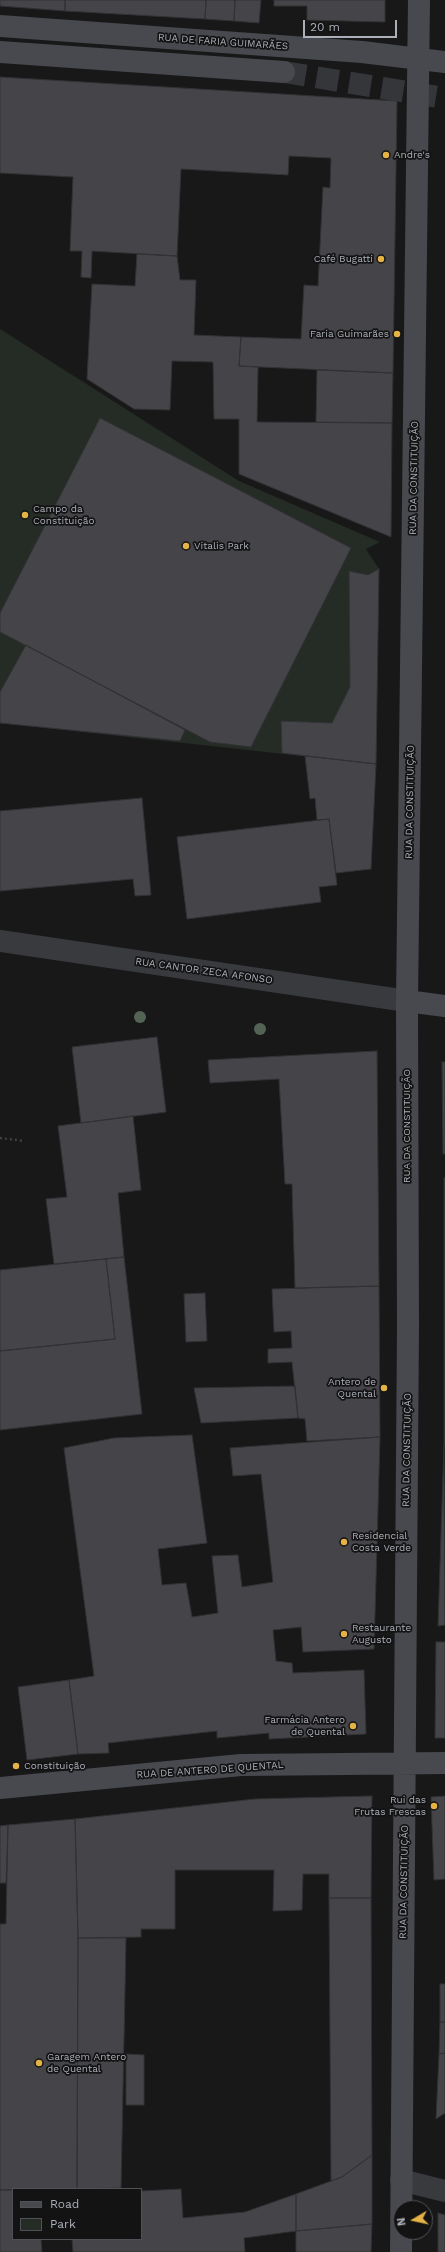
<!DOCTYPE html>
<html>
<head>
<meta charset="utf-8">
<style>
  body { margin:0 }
  #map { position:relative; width:445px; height:2252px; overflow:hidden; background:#181819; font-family:"Work Sans",sans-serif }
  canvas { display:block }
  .legend { position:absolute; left:12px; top:2188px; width:130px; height:52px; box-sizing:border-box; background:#131314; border:1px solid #505156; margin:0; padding:5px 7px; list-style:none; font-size:12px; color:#abafb8 }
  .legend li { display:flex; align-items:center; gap:8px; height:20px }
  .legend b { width:20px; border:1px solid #505156 }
  .north { position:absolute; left:393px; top:2200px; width:40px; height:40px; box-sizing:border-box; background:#131314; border:1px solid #505156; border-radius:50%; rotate:261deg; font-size:11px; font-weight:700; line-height:16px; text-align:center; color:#abafb8 }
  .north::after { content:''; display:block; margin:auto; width:14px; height:18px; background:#e4b245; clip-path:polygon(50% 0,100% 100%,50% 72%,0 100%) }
  .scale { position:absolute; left:303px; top:20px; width:94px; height:18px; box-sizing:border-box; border:2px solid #abafb8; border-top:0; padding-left:5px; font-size:12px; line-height:14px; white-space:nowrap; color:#abafb8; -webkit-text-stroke:3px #131314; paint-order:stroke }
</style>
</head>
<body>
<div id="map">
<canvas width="445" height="2252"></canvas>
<ul class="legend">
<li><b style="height:5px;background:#47494e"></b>Road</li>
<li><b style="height:11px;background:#242c25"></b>Park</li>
</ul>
<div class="north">N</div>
<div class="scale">20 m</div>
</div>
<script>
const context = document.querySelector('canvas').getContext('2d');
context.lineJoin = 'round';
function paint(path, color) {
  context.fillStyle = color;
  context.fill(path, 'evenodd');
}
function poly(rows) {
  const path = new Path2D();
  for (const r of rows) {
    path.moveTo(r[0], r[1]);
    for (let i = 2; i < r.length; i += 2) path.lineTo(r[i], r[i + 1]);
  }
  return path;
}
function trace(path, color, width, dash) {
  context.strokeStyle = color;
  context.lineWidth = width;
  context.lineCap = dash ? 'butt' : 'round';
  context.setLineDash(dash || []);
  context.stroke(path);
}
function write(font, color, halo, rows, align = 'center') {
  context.font = font + ' "Work Sans",sans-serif';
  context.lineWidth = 3.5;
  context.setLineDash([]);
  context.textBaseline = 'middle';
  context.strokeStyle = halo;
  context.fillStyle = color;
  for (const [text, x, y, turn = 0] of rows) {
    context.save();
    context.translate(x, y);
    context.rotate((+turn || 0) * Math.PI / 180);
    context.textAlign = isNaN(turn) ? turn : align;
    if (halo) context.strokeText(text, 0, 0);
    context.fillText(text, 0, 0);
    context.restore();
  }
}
const green = poly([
  [0,329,239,481,380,542,366,549,379,569,376,764,0,723]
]);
const building = poly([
  [0,0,65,0,65,11,0,6,0,0],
  [65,0,206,0,205,19,65,11,65,0],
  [206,0,235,0,234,21,205,19,206,0],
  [235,0,261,0,259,23,234,21,235,0],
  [274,0,385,0,385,22,307,20,307,6,274,6,274,0],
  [0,77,397,101,393,373,239,366,241,337,301,339,304,285,318,286,323,187,330,188,331,158,289,156,288,175,181,169,177,256,92,251,91,278,81,277,82,251,70,251,73,177,0,173,0,77],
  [137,254,177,256,180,280,196,280,194,335,241,337,239,366,258,367,257,422,392,423,391,537,239,474,239,419,214,419,213,362,172,361,170,410,134,409,87,379,92,284,135,286,137,254],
  [317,370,393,373,392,423,316,422,317,370],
  [100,418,351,548,251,747,210,742,0,632,0,613,100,418],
  [379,569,376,764,282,753,281,721,332,723,350,687,349,571,368,575,379,569],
  [26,645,185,730,180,741,0,723,0,692,26,645],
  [305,756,376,764,371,869,336,873,329,819,317,820,315,798,310,799,305,756],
  [142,798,151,895,135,896,133,879,0,891,0,811,142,798],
  [329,819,337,885,319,887,321,902,187,919,177,837,329,819],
  [157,1037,166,1112,81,1123,72,1047,157,1037],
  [377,1051,379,1286,295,1288,292,1184,285,1184,279,1079,210,1083,208,1060,377,1051],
  [442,1062,445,1062,445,1154,443,1154,442,1062],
  [133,1116,141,1190,118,1193,124,1257,54,1264,46,1199,67,1197,58,1126,133,1116],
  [444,1178,445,1178,445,1445,444,1445,444,1178],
  [124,1257,142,1414,0,1430,0,1351,115,1339,106,1259,124,1257],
  [106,1259,115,1339,0,1351,0,1270,106,1259],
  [379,1286,380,1437,307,1441,305,1419,298,1418,292,1362,268,1363,268,1349,292,1348,291,1331,274,1332,272,1289,379,1286],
  [205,1293,207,1341,186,1342,184,1294,205,1293],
  [295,1386,298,1418,201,1423,194,1388,295,1386],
  [192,1435,207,1543,158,1549,162,1585,186,1583,192,1617,218,1613,212,1556,238,1555,242,1587,273,1582,261,1474,233,1476,230,1448,380,1437,374,1649,303,1652,301,1627,273,1630,276,1661,292,1663,293,1673,364,1670,366,1734,269,1739,269,1733,217,1738,217,1731,108,1743,109,1753,78,1754,69,1680,94,1676,64,1448,114,1438,192,1435],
  [444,1445,445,1625,438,1626,444,1445],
  [436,1642,445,1642,445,1738,435,1738,436,1642],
  [69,1680,78,1754,27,1760,18,1687,69,1680],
  [372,1796,371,1898,329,1898,329,1874,303,1874,302,1910,273,1911,274,1870,175,1870,175,1929,141,1929,141,1937,78,1938,75,1819,255,1799,372,1796],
  [445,1796,445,1879,434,1880,431,1797,445,1796],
  [75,1819,78,1938,77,2189,0,2190,0,1924,6,1924,8,1825,75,1819],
  [8,1825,6,1883,0,1883,0,1826,8,1825],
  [329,1898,371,1898,372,2155,342,2177,331,2181,329,1898],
  [78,1938,126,1938,121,2188,77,2189,78,1938],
  [440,1984,445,1984,445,2022,440,2022,440,1984],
  [440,2022,445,2022,445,2053,439,2054,440,2022],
  [445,2053,445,2113,436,2119,439,2054,445,2053],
  [126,2054,144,2055,144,2105,126,2105,126,2054],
  [372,2155,372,2224,296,2231,296,2194,342,2177,372,2155],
  [181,2189,183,2218,245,2212,296,2194,296,2231,244,2238,245,2252,73,2252,72,2239,141,2239,141,2191,181,2189],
  [0,2190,13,2190,13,2239,41,2239,42,2252,0,2252,0,2190],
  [438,2213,445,2215,445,2252,438,2252,438,2213],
  [372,2224,371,2252,296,2252,296,2231,372,2224]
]);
const secondaryTunnel = poly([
  [284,72,445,98]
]);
const path = poly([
  [0,1138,24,1141]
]);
const street = poly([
  [0,941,407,1001],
  [401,2180,445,2191]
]);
const secondary = poly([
  [0,26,362,52,445,62],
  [0,52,284,72],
  [407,1001,445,1006],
  [0,1788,241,1765,445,1763],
  [401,2252,408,1326,407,1001,419,0]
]);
const trees = [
  [140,1017],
  [260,1029]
];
const markers = [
  [386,155,4,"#e4b245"],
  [381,259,4,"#e4b245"],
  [397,334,4,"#e4b245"],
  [25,515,4,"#e4b245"],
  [186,546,4,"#e4b245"],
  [384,1388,4,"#e4b245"],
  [344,1542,4,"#e4b245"],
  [344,1634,4,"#e4b245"],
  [353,1726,4,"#e4b245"],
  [16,1766,4,"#e4b245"],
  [434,1806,4,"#e4b245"],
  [39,2063,4,"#e4b245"]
];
const streetNames = [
  ["RUA DE FARIA GUIMARÃES",223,42,4],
  ["RUA DA CONSTITUIÇÃO",414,478,-89],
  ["RUA DA CONSTITUIÇÃO",410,802,-89],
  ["RUA CANTOR ZECA AFONSO",204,971,8],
  ["RUA DA CONSTITUIÇÃO",407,1126,-90],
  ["RUA DA CONSTITUIÇÃO",407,1450,-89],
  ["RUA DE ANTERO DE QUENTAL",210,1770,-4],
  ["RUA DA CONSTITUIÇÃO",404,1882,-89]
];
const poiNames = [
  ["Andre's",394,155],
  ["Café Bugatti",373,259,"right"],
  ["Faria Guimarães",389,334,"right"],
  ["Campo da",33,509],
  ["Constituição",33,521],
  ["Vitalis Park",194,546],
  ["Antero de",376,1382,"right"],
  ["Quental",376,1394,"right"],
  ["Residencial",352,1536],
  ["Costa Verde",352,1548],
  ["Restaurante",352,1628],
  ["Augusto",352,1640],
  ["Farmácia Antero",345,1720,"right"],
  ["de Quental",345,1732,"right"],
  ["Constituição",24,1766],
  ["Rui das",426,1800,"right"],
  ["Frutas Frescas",426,1812,"right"],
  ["Garagem Antero",47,2057],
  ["de Quental",47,2069]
];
paint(green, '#242c25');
paint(building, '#454549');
trace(building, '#323235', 1);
trace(secondaryTunnel, '#353639', 22, [22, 11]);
trace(path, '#3f4145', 2.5, [2, 3]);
trace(street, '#393a3e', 22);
trace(secondary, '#47494e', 22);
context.fillStyle = '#536455';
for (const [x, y] of trees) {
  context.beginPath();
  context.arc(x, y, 6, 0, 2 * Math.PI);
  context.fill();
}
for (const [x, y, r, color] of markers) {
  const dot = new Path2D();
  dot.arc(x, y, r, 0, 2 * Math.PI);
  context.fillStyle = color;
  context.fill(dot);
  trace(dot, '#131314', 1.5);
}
write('10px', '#abafb8', '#131314', streetNames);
write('10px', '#abafb8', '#131314', poiNames, 'left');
</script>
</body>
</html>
